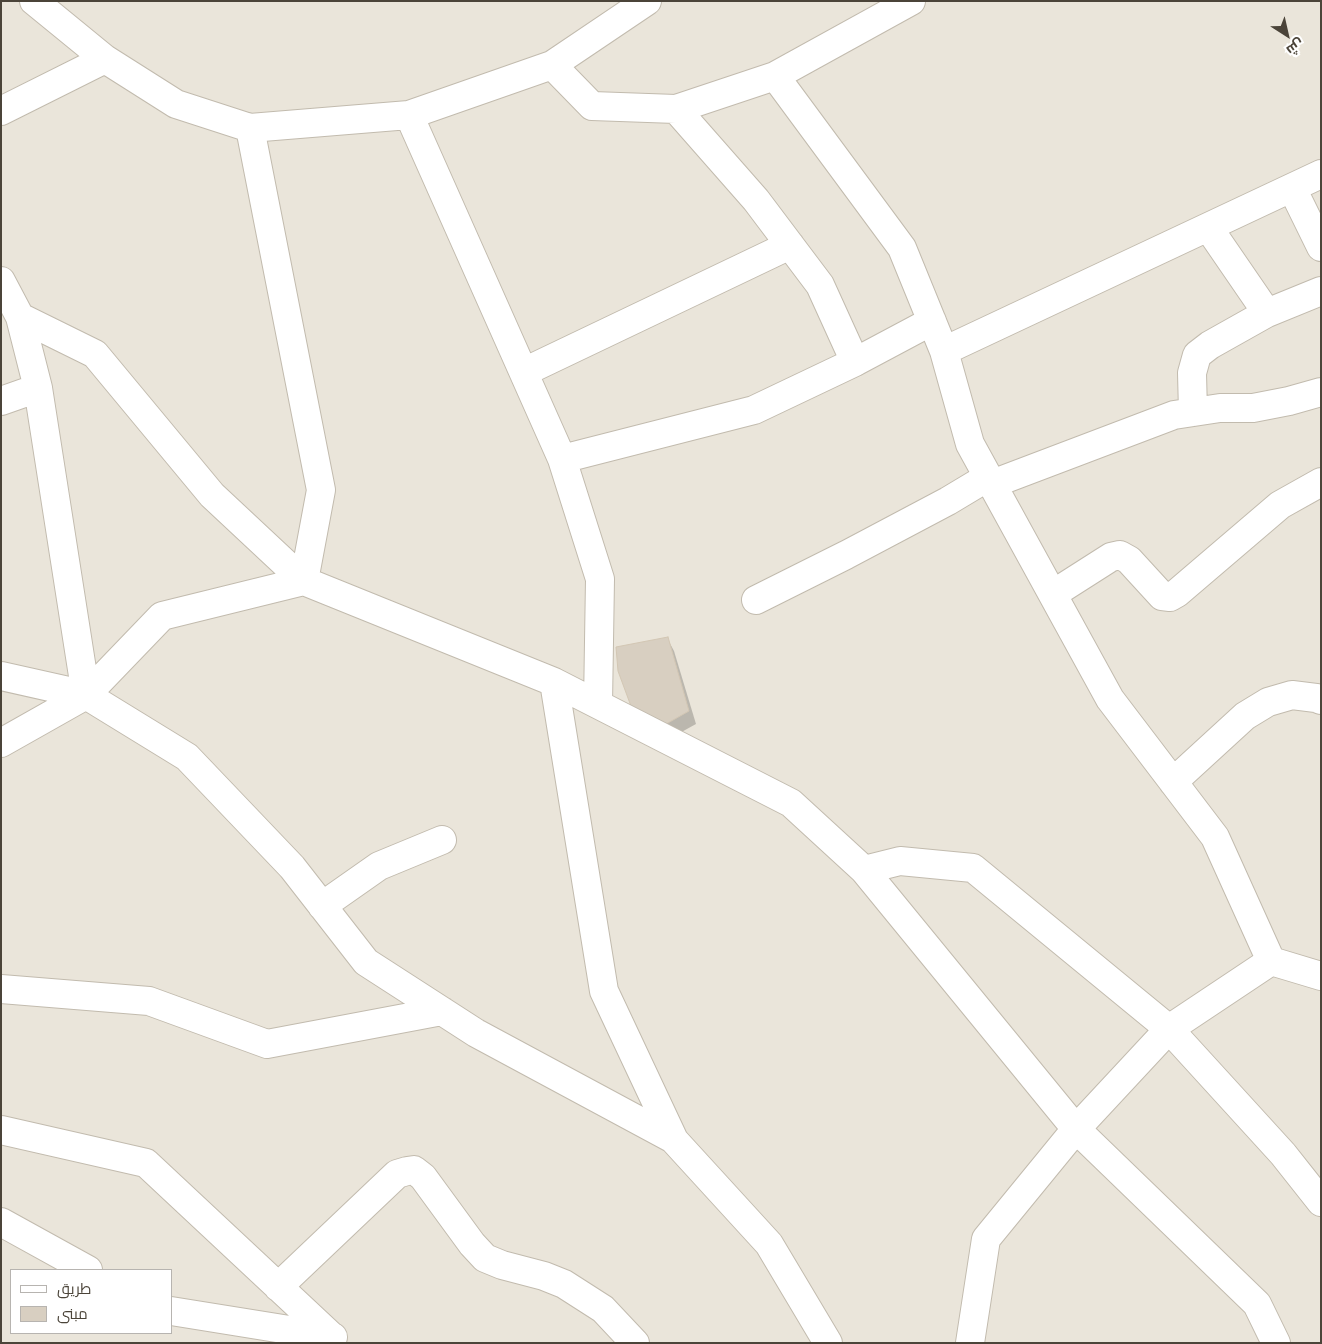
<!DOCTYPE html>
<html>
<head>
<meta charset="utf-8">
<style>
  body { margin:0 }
  #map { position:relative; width:1322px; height:1344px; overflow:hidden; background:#f6f3ec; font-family:"Public Sans",Cairo,sans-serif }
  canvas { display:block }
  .frame { position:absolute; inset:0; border:2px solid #4b4439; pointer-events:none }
  .legend { position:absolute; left:10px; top:1269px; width:162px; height:65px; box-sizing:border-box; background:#fff; border:1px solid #b7b4b0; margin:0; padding:6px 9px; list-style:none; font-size:15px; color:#4b4439 }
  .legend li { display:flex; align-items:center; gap:10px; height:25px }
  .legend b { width:25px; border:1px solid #b7b4b0 }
  .north { position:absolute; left:1262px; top:10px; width:50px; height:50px; -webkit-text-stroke:4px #fff; paint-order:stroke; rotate:145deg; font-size:14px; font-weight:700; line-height:20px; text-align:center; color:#4b4439 }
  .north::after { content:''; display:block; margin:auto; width:18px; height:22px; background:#4b4439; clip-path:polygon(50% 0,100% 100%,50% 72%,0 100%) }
</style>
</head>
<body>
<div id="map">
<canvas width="1322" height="1344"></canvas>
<div class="frame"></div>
<ul class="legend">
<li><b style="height:6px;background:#fff"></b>طريق</li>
<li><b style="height:14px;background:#d8cfc1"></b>مبنى</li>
</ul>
<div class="north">ش</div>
</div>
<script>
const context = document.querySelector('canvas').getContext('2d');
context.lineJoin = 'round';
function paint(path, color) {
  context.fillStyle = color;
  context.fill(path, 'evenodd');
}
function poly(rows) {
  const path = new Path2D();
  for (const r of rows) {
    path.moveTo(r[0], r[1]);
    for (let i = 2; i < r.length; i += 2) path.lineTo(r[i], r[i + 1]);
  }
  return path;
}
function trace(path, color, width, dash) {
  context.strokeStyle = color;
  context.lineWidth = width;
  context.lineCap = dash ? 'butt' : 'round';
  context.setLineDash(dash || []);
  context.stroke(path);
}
const residential = poly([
  [1,1,1321,1,1321,1343,1,1343],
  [11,1270,171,1270,171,1333,11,1333]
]);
const shadow = poly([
  [667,638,674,651,696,724,667,740,619,671]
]);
const building = poly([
  [668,637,689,711,659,728,635,717,618,671,616,647,668,637]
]);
const minor = poly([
  [34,1,105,59,176,104,250,128,409,115,552,65,647,1],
  [552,65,592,106,676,109,775,76,911,1],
  [775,76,902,248,944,351,970,444,1110,699,1215,837,1271,961,1321,976],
  [676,109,756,200,820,285,855,362],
  [1,111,105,59],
  [409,115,562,459,600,579,598,704],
  [250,128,321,490,304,581],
  [1292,188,1321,247],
  [1208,227,1267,313],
  [1,281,20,317,38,388,86,695],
  [20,317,95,354,212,495,304,581],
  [944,351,1321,174],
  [524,372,790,245],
  [1,401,38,388],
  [1193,412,1192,373,1197,355,1210,345,1267,313,1321,291],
  [562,459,754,410,855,362,932,321],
  [992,484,1174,415,1220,408,1253,408,1289,401,1321,392],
  [1053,594,1111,557,1120,555,1129,560,1162,596,1170,597,1177,593,1280,505,1321,482],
  [756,600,846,555,948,501,988,477],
  [1,676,86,695,187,757,292,867,366,962,476,1033,673,1139,769,1244,828,1343],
  [554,682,604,991,674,1140],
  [1,743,86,695,162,616,304,581,554,682,791,803,864,870,1076,1129,1257,1304,1276,1343],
  [1173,782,1245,716,1268,702,1292,695,1316,698,1321,700],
  [864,870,900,861,973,868,1169,1029,1283,1154,1321,1202],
  [322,906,379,866,442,840],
  [1,989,149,1001,267,1044,442,1011],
  [1,1130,146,1163,330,1335,326,1343],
  [1,1222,88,1270],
  [278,1287,397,1174,407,1171,414,1170,423,1177,472,1244,485,1258,502,1265,544,1276,564,1284,603,1309,635,1343],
  [171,1311,333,1337],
  [970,1343,986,1239,1076,1129,1169,1029,1271,961]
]);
paint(residential, '#eae5da');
paint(shadow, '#0003');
paint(building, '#d8cfc1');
trace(building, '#d3c7b4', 1);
trace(minor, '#c2bbae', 30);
trace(minor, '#fff', 28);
</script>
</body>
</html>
